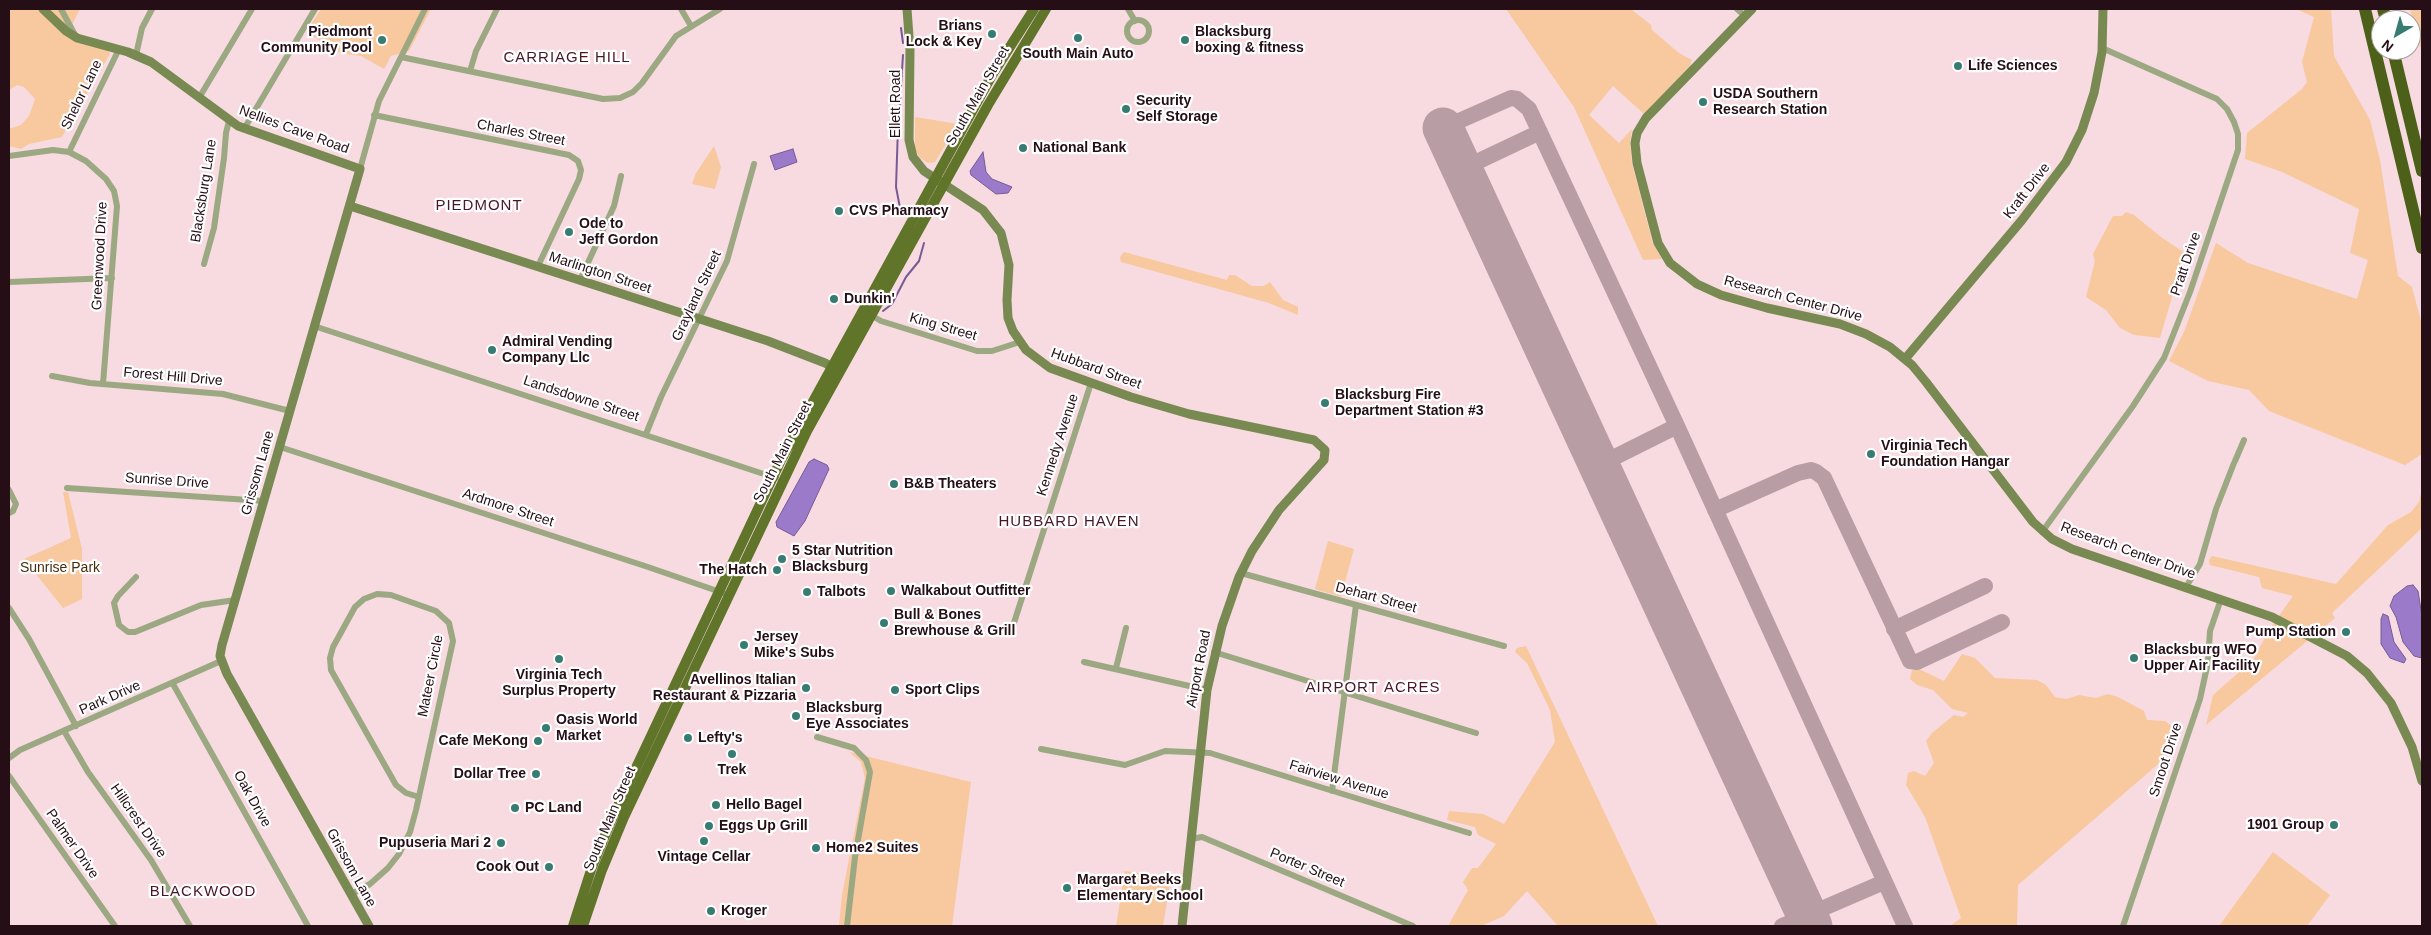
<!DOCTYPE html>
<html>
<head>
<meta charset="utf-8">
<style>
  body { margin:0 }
  #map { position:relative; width:2431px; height:935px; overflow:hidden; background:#f7dbe1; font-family:Arial,sans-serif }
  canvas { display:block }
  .frame { position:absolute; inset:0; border:10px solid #250e15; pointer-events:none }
  .north { position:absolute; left:2371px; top:10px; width:50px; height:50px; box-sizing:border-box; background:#fff; border:1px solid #a89fa1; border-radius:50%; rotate:218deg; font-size:14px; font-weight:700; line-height:20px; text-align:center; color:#250e15 }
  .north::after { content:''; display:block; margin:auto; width:18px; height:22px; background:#377c72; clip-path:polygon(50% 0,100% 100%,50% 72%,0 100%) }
</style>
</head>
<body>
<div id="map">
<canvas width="2431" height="935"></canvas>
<div class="frame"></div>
<div class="north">N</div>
</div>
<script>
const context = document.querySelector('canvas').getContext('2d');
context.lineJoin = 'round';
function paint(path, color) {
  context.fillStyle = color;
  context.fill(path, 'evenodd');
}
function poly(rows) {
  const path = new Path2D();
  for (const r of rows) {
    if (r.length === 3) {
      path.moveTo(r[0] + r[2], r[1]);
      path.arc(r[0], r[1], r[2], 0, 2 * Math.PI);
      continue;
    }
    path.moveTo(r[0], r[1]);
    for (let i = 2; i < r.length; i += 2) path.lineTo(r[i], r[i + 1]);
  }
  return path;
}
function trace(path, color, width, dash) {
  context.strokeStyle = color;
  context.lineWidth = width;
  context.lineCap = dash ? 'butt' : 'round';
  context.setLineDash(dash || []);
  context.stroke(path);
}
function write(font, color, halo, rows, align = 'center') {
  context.font = font + ' Arial,sans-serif';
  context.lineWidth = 4.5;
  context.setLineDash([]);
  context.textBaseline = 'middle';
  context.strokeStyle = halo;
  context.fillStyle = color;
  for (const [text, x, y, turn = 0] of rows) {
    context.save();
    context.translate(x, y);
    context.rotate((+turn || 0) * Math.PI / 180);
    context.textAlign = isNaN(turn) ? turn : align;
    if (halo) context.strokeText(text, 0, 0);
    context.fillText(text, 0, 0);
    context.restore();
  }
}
const green = poly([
  [9,9,80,9,72,25,75,30,83,37,106,43,110,54,62,137,29,144,21,149,9,146,9,129,21,125,29,116,35,99,24,87,17,85,9,90],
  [321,9,431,9,409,51,391,56,384,69,361,56,340,53,306,32],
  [1506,9,1631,9,1651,25,1652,30,1679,53,1692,60,1690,66,1644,114,1613,86,1589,115,1619,143,1632,129,1630,142,1632,164,1653,244,1662,259,1643,260,1574,107],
  [2296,9,2331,9,2334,56,2370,120,2380,160,2398,276,2412,287,2422,325,2422,454,2405,465,2269,411,2249,390,2208,381,2169,361,2184,332,2216,243,2248,263,2357,299,2368,260,2350,253,2359,209,2282,172,2245,159,2247,133,2302,89,2307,82,2302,62,2314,17],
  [2410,9,2422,9,2422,57,2422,53],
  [915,117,958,124,935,162,928,163,920,158,915,150],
  [714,146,721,167,715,189,692,184,696,173],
  [2126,212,2134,215,2161,237,2185,253,2160,338,2134,335,2120,328,2106,310,2086,297,2095,261,2093,254,2113,216,2122,216],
  [1124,252,1227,280,1229,275,1235,275,1252,286,1264,286,1270,282,1283,300,1298,307,1298,315,1269,303,1121,262,1120,257],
  [2422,489,2422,528,2332,613,2335,618,2206,725,2213,695,2253,660,2269,630,2293,596,2262,588,2259,577,2210,565,2209,560,2212,556,2336,584,2388,525,2411,512,2419,502],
  [63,492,68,492,82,549,82,599,63,608,24,559,71,538],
  [1328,541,1354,549,1341,597,1315,589],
  [1526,646,1658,926,1558,926,1527,891,1504,916,1481,926,1448,926,1468,890,1463,882,1472,868,1478,868,1496,844,1478,835,1475,827,1447,820,1449,811,1483,814,1504,824,1555,742,1550,710,1527,663,1515,652,1517,648],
  [1962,654,1975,658,1995,678,2037,680,2046,685,2055,697,2066,699,2079,695,2096,698,2108,694,2118,697,2144,711,2147,720,2165,721,2175,729,2164,759,2018,885,2017,926,1950,926,1961,918,1925,817,1906,785,1908,773,1914,771,1925,776,1934,763,1926,741,1932,733,1954,715,1963,717,1968,713,1952,709,1933,690,1917,685,1910,679,1912,670,1919,669,1944,681],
  [849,752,971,782,952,926,839,926,842,895,865,778,861,762],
  [2273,852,2330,895,2307,926,2219,926],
  [1125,871,1171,878,1163,926,1116,926]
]);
const water = poly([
  [793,149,797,162,775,170,770,156,793,149],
  [983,152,986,172,992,179,1012,187,1008,193,996,194,971,175,970,171,983,152],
  [814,459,827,465,829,469,805,521,794,536,777,527,776,522,809,462,814,459],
  [2413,585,2418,591,2422,616,2422,658,2414,656,2403,642,2396,617,2390,606,2394,596,2407,586,2413,585],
  [2383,614,2388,616,2394,642,2406,659,2404,663,2390,658,2381,644,2381,619,2383,614]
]);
const stream = poly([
  [901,28,903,43],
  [899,117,903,55],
  [898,127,896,187,901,213],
  [883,311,892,304,906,277,919,261,924,243]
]);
const taxiway = poly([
  [1443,128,1511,98,1517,99,1529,109,1677,426,1905,926],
  [1462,169,1540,132],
  [1599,465,1677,426],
  [1715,510,1798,473,1811,470,1816,472,1824,478,1910,661,1917,662,2002,622],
  [1894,629,1985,586],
  [1782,926,1884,882]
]);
const runway = poly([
  [1443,128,1812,926]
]);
const street = poly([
  [61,9,75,35],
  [681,9,691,26],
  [1128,9,1135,21],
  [1737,9,1745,16],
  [1138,31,11],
  [136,55,142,28,152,9],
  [401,57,603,99,620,98,633,92,642,83,676,36,720,9],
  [470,71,476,51,497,9],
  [199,98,252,9],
  [374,115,569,155,578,161,581,170,579,179,538,266],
  [244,129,315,9],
  [69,152,119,49],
  [9,156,53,150,69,152,86,161,106,179,114,191,117,206,103,384],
  [360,169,379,101,425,9],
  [204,264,214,228,224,158,226,133,229,121],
  [580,280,614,206,621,176],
  [9,282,112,278],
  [869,314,881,321,977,351,992,351,1020,342],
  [314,326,776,478],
  [52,376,90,383,223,394,290,411],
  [646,434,661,397,727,261,754,164],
  [280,447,648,567,729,595],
  [2235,461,2244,440],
  [67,488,264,501],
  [9,490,16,504,13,511,9,513],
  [2042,532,2133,406,2164,358,2190,292,2238,150,2238,134,2234,122,2227,109,2217,99,2102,48],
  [1241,573,1504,646],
  [136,577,118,596,114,603,119,625,128,632,135,632,201,605,235,600],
  [2186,587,2200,564,2216,509,2234,463],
  [9,608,29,639,76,726],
  [1012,629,1091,383],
  [1214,652,1476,733],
  [1084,662,1207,690],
  [1116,668,1126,628],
  [173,684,308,926],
  [64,731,88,772,151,860,190,926],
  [817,737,854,748,866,760,870,772,855,857,847,926],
  [1041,749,1125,765,1165,751,1210,753,1469,833],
  [9,758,20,750,221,661],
  [9,776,115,926],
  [1332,791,1356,605],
  [1191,839,1202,837,1413,926],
  [350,895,370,884,388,868,399,854,410,832,416,810,453,641,449,623,436,611,391,595,377,594,364,599,355,607,333,647,330,658,331,670,396,785,406,793,419,797],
  [2123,926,2200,699,2208,662,2210,631,2221,599]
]);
const secondary = poly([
  [43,9,66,31,77,38,128,52,151,62,238,126,360,169,222,645,220,656,227,674,369,926],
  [907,9,910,50,909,140,913,157,924,171,983,210,1001,233,1009,265,1007,300,1008,318,1013,331,1026,350,1050,368,1131,397,1189,414,1314,440,1325,450,1324,460,1279,510,1252,551,1239,577,1222,626,1207,690,1182,926],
  [1752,9,1646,118,1637,133,1635,143,1637,163,1658,243,1670,263,1697,284,1721,295,1767,308,1840,324,1866,334,1890,347,1912,365,1926,382,2033,522,2052,539,2072,549,2272,617,2347,656,2367,673,2391,703,2412,747,2422,781],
  [350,206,768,341,825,363,838,370],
  [1905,359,2022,220,2066,162,2082,130,2094,93,2102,52,2103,9]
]);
const primary = poly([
  [573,926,592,867,611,821,781,460,992,75,1034,9],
  [583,926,602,870,624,817,807,431,988,105,1046,9]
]);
const highway = poly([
  [2365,9,2422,248],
  [2383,9,2386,20],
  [2393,50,2422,171]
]);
const markers = [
  [992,34,5,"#377c72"],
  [1078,38,5,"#377c72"],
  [382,40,5,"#377c72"],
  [1185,40,5,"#377c72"],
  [1958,66,5,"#377c72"],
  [1703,102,5,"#377c72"],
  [1126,109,5,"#377c72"],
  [1023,148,5,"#377c72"],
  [839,211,5,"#377c72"],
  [569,232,5,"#377c72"],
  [834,299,5,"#377c72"],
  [492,350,5,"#377c72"],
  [1325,403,5,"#377c72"],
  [1871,454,5,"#377c72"],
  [894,484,5,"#377c72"],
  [782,559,5,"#377c72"],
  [777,570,5,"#377c72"],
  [891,591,5,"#377c72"],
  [807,592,5,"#377c72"],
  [884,623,5,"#377c72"],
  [2346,632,5,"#377c72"],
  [744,645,5,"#377c72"],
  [2134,658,5,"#377c72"],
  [559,659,5,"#377c72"],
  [806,688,5,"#377c72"],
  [895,690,5,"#377c72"],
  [796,716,5,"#377c72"],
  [546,728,5,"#377c72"],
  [688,738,5,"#377c72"],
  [538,741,5,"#377c72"],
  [732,754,5,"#377c72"],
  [536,774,5,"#377c72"],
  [716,805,5,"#377c72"],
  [515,808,5,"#377c72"],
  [2334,825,5,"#377c72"],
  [709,826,5,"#377c72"],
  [704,841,5,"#377c72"],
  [501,843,5,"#377c72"],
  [816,848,5,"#377c72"],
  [549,867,5,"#377c72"],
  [1067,888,5,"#377c72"],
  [711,911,5,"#377c72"]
];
const poiNames = [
  ["Brians",982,26,"right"],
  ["Lock & Key",982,42,"right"],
  ["Piedmont",372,32,"right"],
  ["Community Pool",372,48,"right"],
  ["Blacksburg",1195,32],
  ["boxing & fitness",1195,48],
  ["South Main Auto",1078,54,"center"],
  ["Life Sciences",1968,66],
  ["USDA Southern",1713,94],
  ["Research Station",1713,110],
  ["Security",1136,101],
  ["Self Storage",1136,117],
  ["National Bank",1033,148],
  ["CVS Pharmacy",849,211],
  ["Ode to",579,224],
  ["Jeff Gordon",579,240],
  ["Dunkin'",844,299],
  ["Admiral Vending",502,342],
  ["Company Llc",502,358],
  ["Blacksburg Fire",1335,395],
  ["Department Station #3",1335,411],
  ["Virginia Tech",1881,446],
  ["Foundation Hangar",1881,462],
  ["B&B Theaters",904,484],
  ["5 Star Nutrition",792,551],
  ["Blacksburg",792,567],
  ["The Hatch",767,570,"right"],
  ["Walkabout Outfitter",901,591],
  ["Talbots",817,592],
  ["Bull & Bones",894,615],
  ["Brewhouse & Grill",894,631],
  ["Pump Station",2336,632,"right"],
  ["Jersey",754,637],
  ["Mike's Subs",754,653],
  ["Blacksburg WFO",2144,650],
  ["Upper Air Facility",2144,666],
  ["Virginia Tech",559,675,"center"],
  ["Surplus Property",559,691,"center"],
  ["Avellinos Italian",796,680,"right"],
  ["Restaurant & Pizzaria",796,696,"right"],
  ["Sport Clips",905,690],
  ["Blacksburg",806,708],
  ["Eye Associates",806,724],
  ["Oasis World",556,720],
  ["Market",556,736],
  ["Lefty's",698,738],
  ["Cafe MeKong",528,741,"right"],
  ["Trek",732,770,"center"],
  ["Dollar Tree",526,774,"right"],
  ["Hello Bagel",726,805],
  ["PC Land",525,808],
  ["1901 Group",2324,825,"right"],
  ["Eggs Up Grill",719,826],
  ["Pupuseria Mari 2",491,843,"right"],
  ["Home2 Suites",826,848],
  ["Vintage Cellar",704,857,"center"],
  ["Cook Out",539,867,"right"],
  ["Margaret Beeks",1077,880],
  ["Elementary School",1077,896],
  ["Kroger",721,911]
];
const streetNames = [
  ["Shelor Lane",82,95,-64],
  ["South Main Street",978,96,-60],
  ["Ellett Road",896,104,-90],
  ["Nellies Cave Road",294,130,20],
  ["Charles Street",521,133,11],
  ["Blacksburg Lane",204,191,-81],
  ["Kraft Drive",2027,191,-52],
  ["Greenwood Drive",100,256,-87],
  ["Pratt Drive",2186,264,-71],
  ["Marlington Street",600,273,18],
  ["Grayland Street",697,296,-65],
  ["Research Center Drive",1793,299,15],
  ["King Street",943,327,16],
  ["Hubbard Street",1096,369,20],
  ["Forest Hill Drive",173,377,5],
  ["Landsdowne Street",581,399,18],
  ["Kennedy Avenue",1058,445,-72],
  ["South Main Street",783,452,-63],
  ["Grissom Lane",258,473,-74],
  ["Sunrise Drive",167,481,4],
  ["Ardmore Street",508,508,18],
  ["Research Center Drive",2128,551,20],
  ["Dehart Street",1376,598,15],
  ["Airport Road",1199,669,-79],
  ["Mateer Circle",431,676,-79],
  ["Park Drive",110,698,-24],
  ["Smoot Drive",2166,760,-72],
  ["Fairview Avenue",1339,780,17],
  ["Oak Drive",252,799,61],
  ["South Main Street",610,819,-67],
  ["Hillcrest Drive",138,821,55],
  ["Palmer Drive",72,844,55],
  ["Grissom Lane",351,868,61],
  ["Porter Street",1307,868,23]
];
const parkNames = [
  ["Sunrise Park",60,568]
];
const neighbourhoodNames = [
  ["CARRIAGE HILL",567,58],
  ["PIEDMONT",479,206],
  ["HUBBARD HAVEN",1069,522],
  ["AIRPORT ACRES",1373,688],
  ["BLACKWOOD",203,892]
];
paint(green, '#f8c89e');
paint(water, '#9c7aca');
trace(water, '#785a94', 1);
trace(stream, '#785a94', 2);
trace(taxiway, '#b89ea4', 16);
trace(runway, '#b89ea4', 41);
trace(street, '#9ba882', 6);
trace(secondary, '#788a51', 9);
trace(primary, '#60742a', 10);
trace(highway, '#4d6019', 12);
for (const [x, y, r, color] of markers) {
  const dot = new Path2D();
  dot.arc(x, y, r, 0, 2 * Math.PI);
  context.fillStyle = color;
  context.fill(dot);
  trace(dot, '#fff', 2);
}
write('bold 14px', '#250e15', '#fff', poiNames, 'left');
write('14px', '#250e15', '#fff', streetNames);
write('14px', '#492c0e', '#fff', parkNames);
context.letterSpacing = '1px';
write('15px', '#491627', '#fff', neighbourhoodNames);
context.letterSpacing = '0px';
</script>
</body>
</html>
